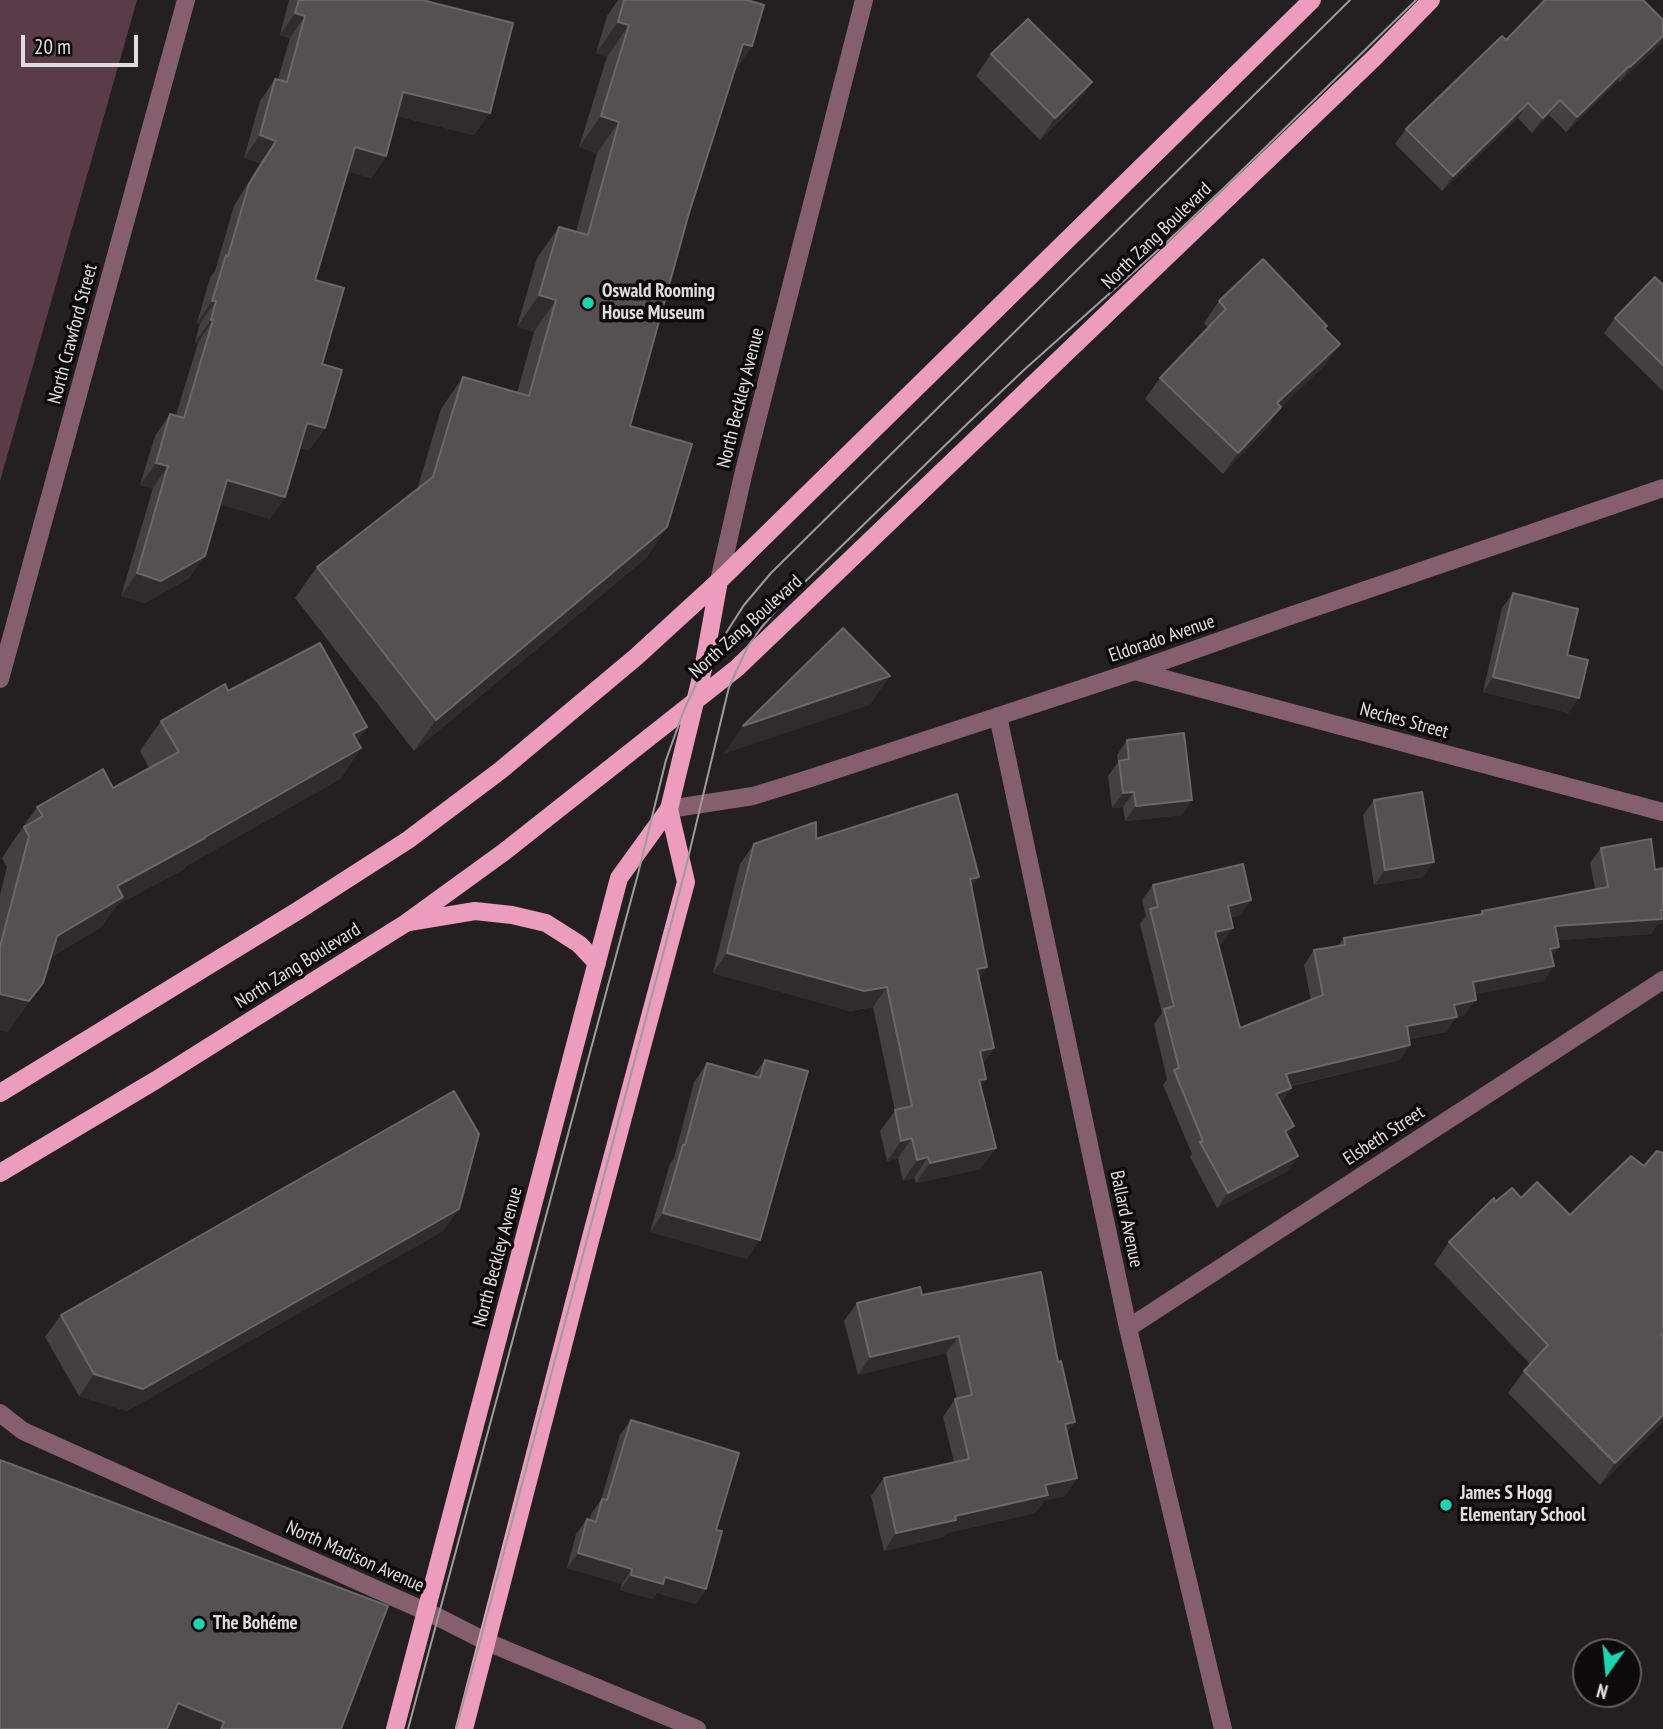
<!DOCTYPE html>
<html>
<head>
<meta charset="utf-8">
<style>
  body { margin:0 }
  #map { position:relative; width:1663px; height:1729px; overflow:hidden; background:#242021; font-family:"PT Sans Narrow",sans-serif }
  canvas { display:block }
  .north { position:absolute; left:1572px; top:1638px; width:70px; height:70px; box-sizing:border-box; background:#0c0a0b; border:2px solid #615e5f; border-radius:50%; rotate:195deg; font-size:19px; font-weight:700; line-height:28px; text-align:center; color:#e0ddde }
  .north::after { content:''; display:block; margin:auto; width:24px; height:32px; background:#1fd5b0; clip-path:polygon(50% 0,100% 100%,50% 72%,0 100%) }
  .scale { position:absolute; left:21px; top:35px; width:117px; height:32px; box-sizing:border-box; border:4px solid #e0ddde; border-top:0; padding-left:9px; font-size:21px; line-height:24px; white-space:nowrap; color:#e0ddde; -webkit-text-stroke:5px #0c0a0b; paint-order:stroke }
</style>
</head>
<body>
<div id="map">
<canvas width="1663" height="1729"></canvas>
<div class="north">N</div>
<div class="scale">20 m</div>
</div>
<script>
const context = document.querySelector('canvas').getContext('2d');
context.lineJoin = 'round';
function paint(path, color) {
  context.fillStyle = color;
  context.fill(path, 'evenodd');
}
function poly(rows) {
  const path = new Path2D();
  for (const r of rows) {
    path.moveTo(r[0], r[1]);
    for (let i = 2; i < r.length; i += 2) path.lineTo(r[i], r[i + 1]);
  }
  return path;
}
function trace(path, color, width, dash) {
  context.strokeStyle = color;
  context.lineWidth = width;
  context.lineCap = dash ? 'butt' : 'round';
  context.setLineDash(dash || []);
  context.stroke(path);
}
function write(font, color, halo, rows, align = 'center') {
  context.font = font + ' "PT Sans Narrow",sans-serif';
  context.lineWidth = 7;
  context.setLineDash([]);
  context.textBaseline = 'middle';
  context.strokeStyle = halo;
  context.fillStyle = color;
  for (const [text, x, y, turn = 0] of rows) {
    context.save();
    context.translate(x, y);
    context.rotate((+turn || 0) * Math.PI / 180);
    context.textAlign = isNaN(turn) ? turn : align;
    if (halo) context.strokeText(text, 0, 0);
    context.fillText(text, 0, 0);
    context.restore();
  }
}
const green = poly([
  [0,0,137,0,0,481]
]);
const minor = poly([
  [719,581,744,471,864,0],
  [1135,671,1663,812],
  [0,679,186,0],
  [998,716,1128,1328,1223,1729],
  [669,809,753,796,811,778,1135,671,1284,618,1663,488],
  [1128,1328,1663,980],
  [0,1413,23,1431,438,1617,487,1642,697,1729]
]);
const major = poly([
  [409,922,475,911,512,915,546,923,579,944,597,963],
  [0,1093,299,910,408,840,501,770,636,657,719,581,1312,0],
  [0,1173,156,1080,406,923,504,852,737,668,1374,58,1431,0],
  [395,1729,619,878,669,809,703,669,719,581],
  [464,1729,591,1237,686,882,669,809]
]);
const tram = poly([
  [408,1729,638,874,666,760,684,710,703,669,744,605,771,573,1350,0],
  [456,1729,481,1638,684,875,729,687,748,646,761,628,779,607,967,424,1025,369,1166,243,1228,184,1416,0]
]);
const wall = poly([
  [289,0,422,0,474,135,397,116,386,156,371,178,347,171,315,280,322,364,325,428,309,450,300,448,285,497,270,519,220,504,189,578,145,603,121,596,153,488,140,485,155,436,170,414,176,415,198,343,195,342,200,324,197,323,210,278,215,271,234,206,260,163,244,158,260,101,275,79,278,79,290,38,280,35],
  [618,0,747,0,752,46,735,71,689,213,630,426,667,527,645,559,414,751,295,598,317,567,417,490,441,409,463,377,517,393,534,332,517,327,537,258,559,227,576,232,597,153,579,147,607,57,596,53,607,16],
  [1542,0,1644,0,1663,20,1663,40,1620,82,1618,81,1566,132,1549,115,1532,133,1518,118,1442,191,1395,144,1406,129,1506,40,1543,2],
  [991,54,1076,104,1040,140,976,76],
  [1663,285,1663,391,1604,333,1615,318],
  [1219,301,1325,329,1340,344,1325,365,1281,407,1266,429,1223,474,1145,399,1160,378,1208,328,1204,323],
  [1513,593,1567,655,1569,713,1483,692,1502,608],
  [228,691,367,727,357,741,361,748,340,779,186,866,184,869,117,905,101,927,50,958,43,983,7,1032,0,1030,0,895,7,867,2,858,16,837,37,807,113,788,149,768,140,751,161,721],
  [1127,740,1182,815,1125,821,1123,807,1112,808,1108,776,1118,762,1117,755],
  [1374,800,1423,877,1374,885,1363,815],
  [816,839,972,887,987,967,979,979,994,1048,983,1064,986,1079,981,1086,981,1169,916,1183,914,1178,903,1181,898,1158,887,1161,880,1131,895,1111,873,1007,850,1011,713,973,740,864,754,844],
  [1601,848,1655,870,1663,868,1663,923,1658,924,1651,934,1558,940,1544,981,1475,994,1465,1015,1456,1017,1446,1032,1409,1039,1400,1060,1291,1086,1291,1088,1281,1103,1294,1126,1287,1135,1288,1171,1217,1208,1190,1157,1192,1154,1163,1085,1167,1079,1154,1024,1162,1013,1140,924,1146,916,1142,900,1153,885,1241,915,1231,917,1223,943,1218,944,1240,1028,1311,1000,1304,965,1314,950,1338,946,1344,938,1479,915,1482,911,1595,889,1590,863],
  [765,1060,747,1259,650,1232,670,1164,674,1158,694,1082,707,1063,753,1076],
  [1663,1153,1663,1422,1600,1485,1508,1393,1524,1371,1530,1364,1434,1264,1449,1242,1495,1202,1521,1198,1570,1215],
  [459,1209,443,1231,127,1411,79,1396,45,1337,61,1315],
  [922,1295,1067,1434,1077,1478,1065,1496,1044,1501,1035,1513,947,1533,944,1537,884,1551,871,1496,884,1478,954,1462,943,1417,955,1399,957,1399,946,1353,858,1375,844,1321,857,1303],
  [631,1420,716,1530,706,1589,696,1604,657,1593,653,1599,620,1590,622,1584,567,1568,576,1534,587,1519,590,1520,591,1514,601,1500,620,1435]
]);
const shadedWall = poly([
  [295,13,305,16,290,38,280,35],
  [618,22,629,25,607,57,596,53],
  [1663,36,1663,40,1661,44,1620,82,1630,67],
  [743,44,752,46,730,78],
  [1629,66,1618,81,1566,132,1577,117],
  [1092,82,1076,104,1040,140,1055,118],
  [403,92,490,113,474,135,388,114],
  [1560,100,1549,115,1532,133,1543,118],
  [1528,103,1518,118,1442,191,1453,176],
  [601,116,619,122,597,153,579,147],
  [260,135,276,141,260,163,244,158],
  [355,147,386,156,371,178,339,169],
  [539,295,556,300,534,332,517,327],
  [212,301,216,301,200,324,197,323],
  [211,320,213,320,198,343,195,342],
  [1340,344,1325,365,1262,425,1277,403],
  [1281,407,1266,429,1223,474,1238,453],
  [307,423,325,428,309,450,291,445],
  [156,463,168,466,153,488,140,485],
  [227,480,285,497,270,519,211,502],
  [667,527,645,559,414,751,436,720],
  [205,556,189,578,145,603,121,596,137,573],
  [890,676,870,705,723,754,743,726],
  [1493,677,1579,698,1569,713,1483,692],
  [367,727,347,756,361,748,340,779,186,866,184,869,117,905,101,927,35,967,57,936,117,886,205,837,353,734],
  [1134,792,1123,807,1112,808,1123,793],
  [1192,800,1182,815,1125,821,1136,806],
  [1434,862,1423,877,1374,885,1385,870],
  [979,877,965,897,970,879],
  [1251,900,1241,915,1218,921,1228,906],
  [1663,910,1663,923,1658,924,1651,934,1544,941,1555,926],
  [1233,928,1223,943,1205,947,1215,932],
  [1559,947,1549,962,1550,949],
  [727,953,887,987,873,1007,850,1011,713,973],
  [1554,966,1544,981,1462,997,1473,982],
  [987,967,973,987,977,969],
  [43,983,7,1032,0,1030,0,994],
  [1476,1000,1465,1015,1456,1017,1446,1032,1396,1041,1407,1026,1454,1005],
  [1410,1045,1400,1060,1276,1089,1286,1074],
  [994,1048,980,1068,980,1051],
  [986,1079,972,1099,979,1080],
  [1291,1088,1281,1103,1276,1094],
  [1294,1126,1283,1141,1285,1131],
  [912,1138,898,1158,887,1161,901,1141],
  [996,1148,981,1169,916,1183,930,1163],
  [1298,1156,1288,1171,1217,1208,1228,1193],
  [928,1157,914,1178,903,1181,917,1160],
  [459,1209,443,1231,127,1411,79,1396,94,1374],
  [663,1213,760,1240,747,1259,650,1232],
  [959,1336,946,1353,858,1375,870,1357],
  [1663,1415,1663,1422,1600,1485,1615,1463],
  [1075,1422,1063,1439,1065,1424],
  [1077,1478,1065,1496,1044,1501,1035,1513,947,1533,944,1537,884,1551,896,1533,955,1516,1045,1485],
  [578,1553,632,1569,622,1584,567,1568],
  [631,1575,665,1577,706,1589,696,1604,657,1593,653,1599,620,1590],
  [178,1703,224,1722,219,1729,160,1729]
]);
const building = poly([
  [299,0,422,0,513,23,490,113,403,92,386,156,355,147,315,280,344,288,322,364,342,370,325,428,307,423,285,497,227,480,205,556,161,581,137,573,168,466,156,463,170,414,184,418,213,320,211,320,216,301,212,301,226,255,228,256,249,184,276,141,260,135,275,79,287,82,305,16,295,13,299,0],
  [624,0,747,0,764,5,752,46,743,44,689,213,630,426,692,444,667,527,436,720,317,567,433,477,463,377,529,396,556,300,539,295,559,227,588,235,619,122,601,116,629,25,618,22,624,0],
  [1545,0,1643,0,1663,20,1663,36,1630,67,1629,66,1577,117,1560,100,1543,118,1528,103,1453,176,1406,129,1502,36,1506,40,1545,0],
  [1028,19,1092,82,1055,118,991,54,1028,19],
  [1263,259,1327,326,1324,328,1340,344,1277,403,1281,407,1238,453,1160,378,1226,309,1219,301,1263,259],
  [1655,277,1663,285,1663,365,1615,318,1655,277],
  [1513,593,1578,609,1567,655,1588,660,1579,698,1493,677,1513,593],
  [843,628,890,676,743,726,843,628],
  [320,643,367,727,353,734,361,748,205,837,205,838,117,886,123,897,57,936,43,983,29,1001,0,994,0,947,29,836,24,827,43,816,37,807,103,769,113,788,179,752,161,721,225,684,228,691,320,643],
  [1184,733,1192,800,1136,806,1134,792,1123,793,1119,761,1129,759,1127,740,1184,733],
  [1422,792,1434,862,1385,870,1374,800,1422,792],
  [957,794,979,877,970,879,987,967,977,969,994,1048,980,1051,986,1079,979,1080,996,1148,930,1163,928,1157,917,1160,912,1138,901,1141,895,1110,912,1106,887,987,864,991,727,953,754,844,816,822,816,839,957,794],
  [1651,839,1655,870,1663,868,1663,910,1661,910,1662,919,1555,926,1559,947,1550,949,1554,966,1473,982,1476,1000,1454,1005,1457,1017,1407,1026,1410,1045,1286,1074,1291,1088,1276,1094,1294,1126,1285,1131,1298,1156,1228,1193,1200,1142,1203,1141,1174,1070,1179,1068,1164,1009,1174,1006,1150,909,1158,907,1153,885,1243,864,1251,900,1228,906,1233,928,1215,932,1240,1028,1323,995,1314,950,1345,945,1344,938,1483,914,1482,911,1608,887,1601,848,1651,839],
  [765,1060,808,1071,760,1240,663,1213,683,1145,685,1145,707,1063,760,1078,765,1060],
  [454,1091,479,1134,459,1209,143,1389,94,1374,61,1315,454,1091],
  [1657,1151,1663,1153,1663,1333,1661,1335,1663,1337,1663,1415,1615,1463,1524,1371,1548,1345,1449,1242,1494,1198,1495,1202,1512,1188,1521,1198,1537,1182,1570,1215,1631,1156,1644,1166,1657,1151],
  [1041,1272,1058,1362,1061,1361,1075,1422,1065,1424,1077,1478,1045,1485,1048,1495,955,1516,956,1520,896,1533,884,1478,969,1459,955,1399,972,1395,959,1336,870,1357,857,1303,920,1287,922,1295,1041,1272],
  [631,1420,739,1453,716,1530,722,1531,706,1589,665,1577,663,1584,631,1575,632,1569,578,1553,587,1519,596,1522,602,1499,607,1500,631,1420],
  [0,1460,388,1606,341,1729,221,1729,224,1722,178,1703,167,1729,0,1729,0,1460]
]);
const markers = [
  [588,303,7,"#1fd5b0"],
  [1446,1505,7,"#1fd5b0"],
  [199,1624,7,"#1fd5b0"]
];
const streetNames = [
  ["North Zang Boulevard",1157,236,-44],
  ["North Crawford Street",73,334,-75],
  ["North Beckley Avenue",741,398,-76],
  ["North Zang Boulevard",746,627,-42],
  ["Eldorado Avenue",1162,639,-19],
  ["Neches Street",1404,721,15],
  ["North Zang Boulevard",298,966,-32],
  ["Elsbeth Street",1384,1136,-33],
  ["Ballard Avenue",1126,1219,78],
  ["North Beckley Avenue",498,1257,-75],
  ["North Madison Avenue",355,1557,24]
];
const poiNames = [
  ["Oswald Rooming",602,292],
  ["House Museum",602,314],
  ["James S Hogg",1460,1494],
  ["Elementary School",1460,1516],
  ["The Bohéme",213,1624]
];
paint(green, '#5a3b48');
trace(minor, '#855f6e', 18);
trace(major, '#ec9cbc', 18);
trace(tram, '#9e9b9c', 2);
paint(wall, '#444041');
paint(shadedWall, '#302c2d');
paint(building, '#555152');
trace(building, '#6a6768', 2);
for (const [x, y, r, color] of markers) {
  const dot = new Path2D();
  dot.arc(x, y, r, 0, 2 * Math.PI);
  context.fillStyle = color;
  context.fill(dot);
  trace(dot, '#0c0a0b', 2.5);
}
write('19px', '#e0ddde', '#0c0a0b', streetNames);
write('bold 19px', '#e0ddde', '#0c0a0b', poiNames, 'left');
</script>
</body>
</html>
